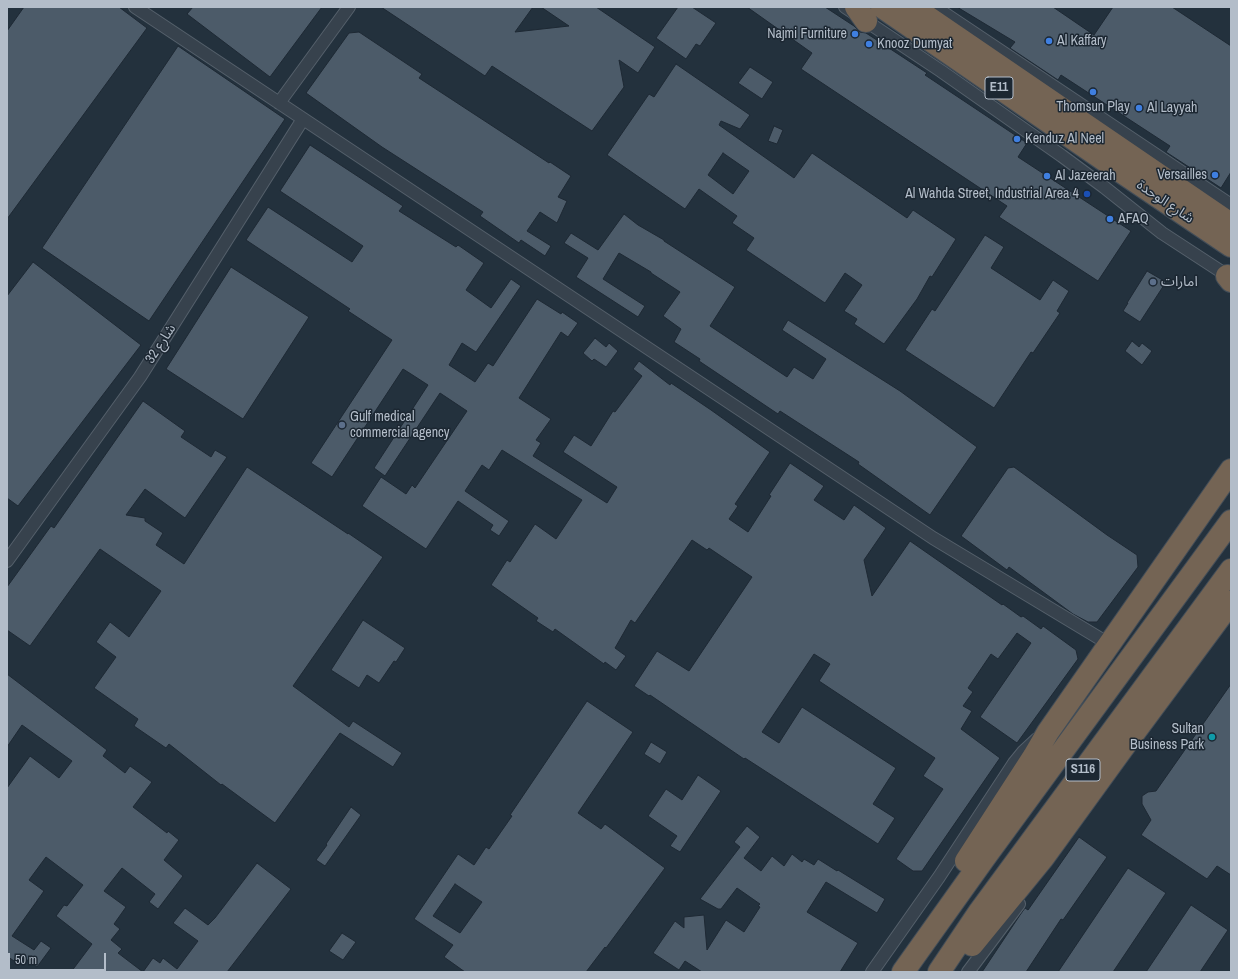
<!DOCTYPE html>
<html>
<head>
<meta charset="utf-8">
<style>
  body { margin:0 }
  #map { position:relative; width:1238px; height:979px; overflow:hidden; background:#23313d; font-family:"Archivo Narrow",sans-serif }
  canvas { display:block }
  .frame { position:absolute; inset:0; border:8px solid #b3bdc9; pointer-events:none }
  .scale { position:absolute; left:8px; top:953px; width:98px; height:18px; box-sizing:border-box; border:2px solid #b3bdc9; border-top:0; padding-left:5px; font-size:12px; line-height:14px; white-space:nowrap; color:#b3bdc9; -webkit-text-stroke:3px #1c2732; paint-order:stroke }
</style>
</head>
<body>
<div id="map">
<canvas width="1238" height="979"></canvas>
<div class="frame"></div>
<div class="scale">50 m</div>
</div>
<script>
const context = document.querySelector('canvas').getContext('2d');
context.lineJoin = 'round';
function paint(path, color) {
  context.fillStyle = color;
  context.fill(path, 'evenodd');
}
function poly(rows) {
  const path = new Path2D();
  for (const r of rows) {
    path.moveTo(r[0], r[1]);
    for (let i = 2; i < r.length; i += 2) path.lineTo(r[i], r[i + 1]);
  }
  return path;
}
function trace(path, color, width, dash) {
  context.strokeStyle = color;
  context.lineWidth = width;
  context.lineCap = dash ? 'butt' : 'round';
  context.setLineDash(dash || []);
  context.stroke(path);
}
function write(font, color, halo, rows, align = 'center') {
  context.font = font + ' "Archivo Narrow","Noto Sans Arabic",sans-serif';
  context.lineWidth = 3;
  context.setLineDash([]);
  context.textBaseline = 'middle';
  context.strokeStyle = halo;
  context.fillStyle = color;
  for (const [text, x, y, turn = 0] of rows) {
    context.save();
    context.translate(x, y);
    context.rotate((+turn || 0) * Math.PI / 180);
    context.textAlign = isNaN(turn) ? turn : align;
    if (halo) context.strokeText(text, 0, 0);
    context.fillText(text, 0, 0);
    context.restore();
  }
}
const building = poly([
  [24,7,119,7,147,28,7,219,7,31,24,7],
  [193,7,322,7,270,77,187,14,193,7],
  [381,7,533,7,515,32,569,26,541,7,596,7,655,47,638,73,619,60,624,87,592,131,492,66,485,76,381,7],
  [678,7,692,7,716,23,700,46,696,44,686,59,656,38,678,7],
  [747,7,825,7,854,26,860,32,866,33,927,73,925,75,1027,143,1018,157,1131,231,1098,281,999,217,1007,206,801,69,812,53,747,7],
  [957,7,1053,7,1094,35,1113,7,1172,7,1231,46,1231,172,1221,188,1166,152,1170,146,1061,75,1058,80,1010,48,1015,42,957,7],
  [359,32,422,74,419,78,549,163,550,162,571,176,558,197,567,201,557,223,540,212,527,231,551,246,545,256,521,240,519,243,480,216,483,212,382,147,306,93,349,33,359,32],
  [178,46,285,119,149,321,42,248,178,46],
  [676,64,750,115,740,129,721,121,719,125,794,178,812,153,907,218,913,210,956,239,932,277,930,276,917,299,884,344,854,324,857,319,844,311,862,285,845,273,825,303,746,250,754,238,732,223,737,216,699,189,685,209,607,155,649,94,654,97,676,64],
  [723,153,749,171,733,194,708,175,723,153],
  [750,67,773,82,762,99,738,83,750,67],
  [774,126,783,130,777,144,768,141,774,126],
  [310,145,403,206,399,211,456,247,458,245,484,263,466,290,491,308,511,279,521,286,476,352,462,343,449,365,475,382,488,363,493,366,537,299,561,314,562,312,578,323,568,337,561,332,519,398,551,419,536,440,541,443,533,456,607,503,617,487,563,452,574,435,591,446,613,411,615,412,642,376,633,369,639,361,670,385,671,383,711,410,770,452,735,504,738,506,729,519,748,532,771,496,769,495,790,463,824,486,814,500,844,520,854,505,886,528,864,560,872,596,910,541,1002,605,1003,604,1021,617,1023,616,1041,629,1043,626,1076,650,1078,659,1017,743,980,717,1031,643,1017,633,998,659,991,654,968,688,973,692,963,706,972,711,961,729,1000,758,922,871,913,871,896,859,943,789,923,776,935,758,819,681,830,664,814,654,762,732,779,743,802,707,896,768,873,804,895,818,878,844,745,758,744,759,650,695,649,696,634,686,657,651,689,671,752,577,709,548,707,550,692,540,635,623,631,620,615,648,626,656,616,670,605,662,604,664,555,629,553,632,536,621,538,618,491,585,507,560,510,562,535,524,556,539,582,500,502,450,489,470,482,465,465,491,509,521,499,536,490,530,493,525,458,501,426,549,362,506,381,477,406,494,412,485,415,488,467,411,440,393,385,476,374,468,428,385,411,374,403,369,332,477,311,463,392,340,348,311,350,309,246,240,268,207,352,262,363,246,280,191,310,145],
  [624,214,638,225,664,240,664,241,735,287,710,326,787,377,794,367,813,379,826,359,782,330,788,320,900,391,977,447,930,515,858,464,859,462,780,411,778,414,699,361,700,359,674,342,681,329,663,316,680,292,651,273,651,272,619,253,603,279,645,306,638,317,576,277,588,258,564,243,571,233,598,250,624,214],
  [985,235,1004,247,991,268,1040,300,1053,280,1069,291,1057,311,1060,313,1033,353,1031,352,994,408,905,350,932,309,935,311,985,235],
  [33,262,141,345,18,506,7,498,7,296,33,262],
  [231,267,309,317,243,419,166,369,231,267],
  [1147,271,1166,282,1140,322,1123,311,1128,303,1127,303,1147,271],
  [595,338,606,347,609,343,618,351,606,367,594,359,592,361,583,353,595,338],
  [1132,341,1139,347,1142,343,1152,351,1142,365,1125,351,1132,341],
  [143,401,185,431,181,437,211,457,215,450,227,457,185,518,145,489,126,515,145,518,145,521,163,533,156,545,184,564,247,467,348,534,348,533,383,557,293,686,349,727,353,721,402,753,393,767,340,733,275,823,222,784,221,785,169,744,166,748,134,726,138,719,94,688,116,657,96,642,110,622,129,637,161,591,100,549,30,646,7,630,7,587,51,526,54,528,143,401],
  [1014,467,1107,535,1137,555,1138,567,1097,622,1088,622,1073,614,1009,567,1007,570,961,536,1008,468,1014,467],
  [363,620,405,648,396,662,394,661,379,683,367,675,359,688,331,670,363,620],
  [7,674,107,750,103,756,125,773,130,766,152,782,133,807,167,833,168,831,179,840,164,860,183,876,158,909,149,902,155,894,122,868,104,891,126,907,114,924,120,929,111,940,122,949,118,953,143,972,71,972,92,944,56,916,64,905,67,906,83,885,46,857,29,880,44,891,12,936,34,950,41,941,51,948,37,967,19,954,14,961,7,956,7,788,30,756,59,778,72,761,22,725,7,747,7,674],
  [1231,684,1231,875,1217,866,1207,879,1141,835,1151,820,1142,804,1142,796,1148,792,1156,791,1231,684],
  [587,701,633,732,578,813,601,829,605,824,665,868,606,948,605,947,586,972,465,972,444,957,453,945,414,919,458,854,474,865,486,847,489,849,512,816,510,815,587,701],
  [455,884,482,902,460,933,433,916,455,884],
  [651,742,667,752,660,764,644,754,651,742],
  [698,775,721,791,680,852,670,846,677,836,648,816,666,789,682,800,698,775],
  [351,807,361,815,325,866,316,860,327,845,326,844,351,807],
  [747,826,760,837,744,858,761,871,772,856,784,866,792,854,802,862,804,859,814,865,818,859,837,871,838,870,885,899,877,913,826,882,807,912,858,943,840,972,702,972,685,961,679,970,653,953,675,921,684,928,684,917,704,915,707,950,726,920,744,932,760,907,758,906,760,904,737,888,721,909,718,909,700,899,740,847,734,842,747,826],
  [1079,837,1107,857,1063,920,1061,919,1026,972,982,972,1020,915,1025,908,1028,910,1079,837],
  [257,863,291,889,227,972,143,972,153,958,160,963,163,958,177,969,198,941,173,923,185,908,208,925,215,918,257,863],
  [1128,868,1166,893,1113,972,1058,972,1128,868],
  [1191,905,1228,930,1200,972,1146,972,1191,905],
  [342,933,356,942,343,960,329,951,342,933]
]);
const street = poly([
  [135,7,933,538,1109,644],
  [845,7,941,71,1062,156,1104,187,1162,233,1231,278],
  [935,7,1231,205],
  [279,103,349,7],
  [7,561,140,377,303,119],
  [872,972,939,877,1014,763,1023,752,1037,739],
  [968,972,1019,904]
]);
const highway = poly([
  [856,7,866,21],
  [882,7,1117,169,1231,246],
  [913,7,1231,224],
  [1227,276,1231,281],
  [966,861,1034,756,1048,732,1231,470],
  [972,945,1043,858,1122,749,1231,602],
  [903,972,985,857,1231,521],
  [939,972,980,911,1231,570]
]);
const markers = [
  [855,34,4,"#3f7fe0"],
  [1049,41,4,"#3f7fe0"],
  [869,44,4,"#3f7fe0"],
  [1093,92,4,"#3f7fe0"],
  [1139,108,4,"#3f7fe0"],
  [1017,139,4,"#3f7fe0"],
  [1215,175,4,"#3f7fe0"],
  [1047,176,4,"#3f7fe0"],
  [1087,194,4,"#1a4fb4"],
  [1110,219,4,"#3f7fe0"],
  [1153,282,4,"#5c6f8a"],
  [342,425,4,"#5c6f8a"],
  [1212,737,4,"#0f9aa8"]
];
const shields = [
  [999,88,28],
  [1083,770,34]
];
const shieldNames = [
  ["E11",999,88],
  ["S116",1083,770]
];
const poiNames = [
  ["Najmi Furniture",847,34,"right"],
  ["Al Kaffary",1057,41],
  ["Knooz Dumyat",877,44],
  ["Thomsun Play",1093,107,"center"],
  ["Al Layyah",1147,108],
  ["Kenduz Al Neel",1025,139],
  ["Versailles",1207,175,"right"],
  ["Al Jazeerah",1055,176],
  ["Al Wahda Street, Industrial Area 4",1079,194,"right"],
  ["AFAQ",1118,219],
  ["امارات",1161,282],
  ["Gulf medical",350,417],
  ["commercial agency",350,433],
  ["Sultan",1204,729,"right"],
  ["Business Park",1204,745,"right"]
];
const streetNames = [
  ["شارع الوحدة",1165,202,34],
  ["شارع 32",161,344,-57]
];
paint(building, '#4c5b69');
trace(building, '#1e2934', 1);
trace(street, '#55606b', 14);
trace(highway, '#424d58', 24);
trace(street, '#37424d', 12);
trace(highway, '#746454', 22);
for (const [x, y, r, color] of markers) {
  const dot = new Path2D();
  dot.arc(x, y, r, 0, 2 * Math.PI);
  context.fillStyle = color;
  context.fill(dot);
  trace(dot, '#1c2732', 1.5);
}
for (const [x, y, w] of shields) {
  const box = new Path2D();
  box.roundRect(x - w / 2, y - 11, w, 22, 3);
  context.fillStyle = '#1c2732';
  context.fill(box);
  trace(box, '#b3bdc9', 1);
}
write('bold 13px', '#b3bdc9', null, shieldNames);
write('14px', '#b3bdc9', '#1c2732', poiNames, 'left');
write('14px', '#b3bdc9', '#1c2732', streetNames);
</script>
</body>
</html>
